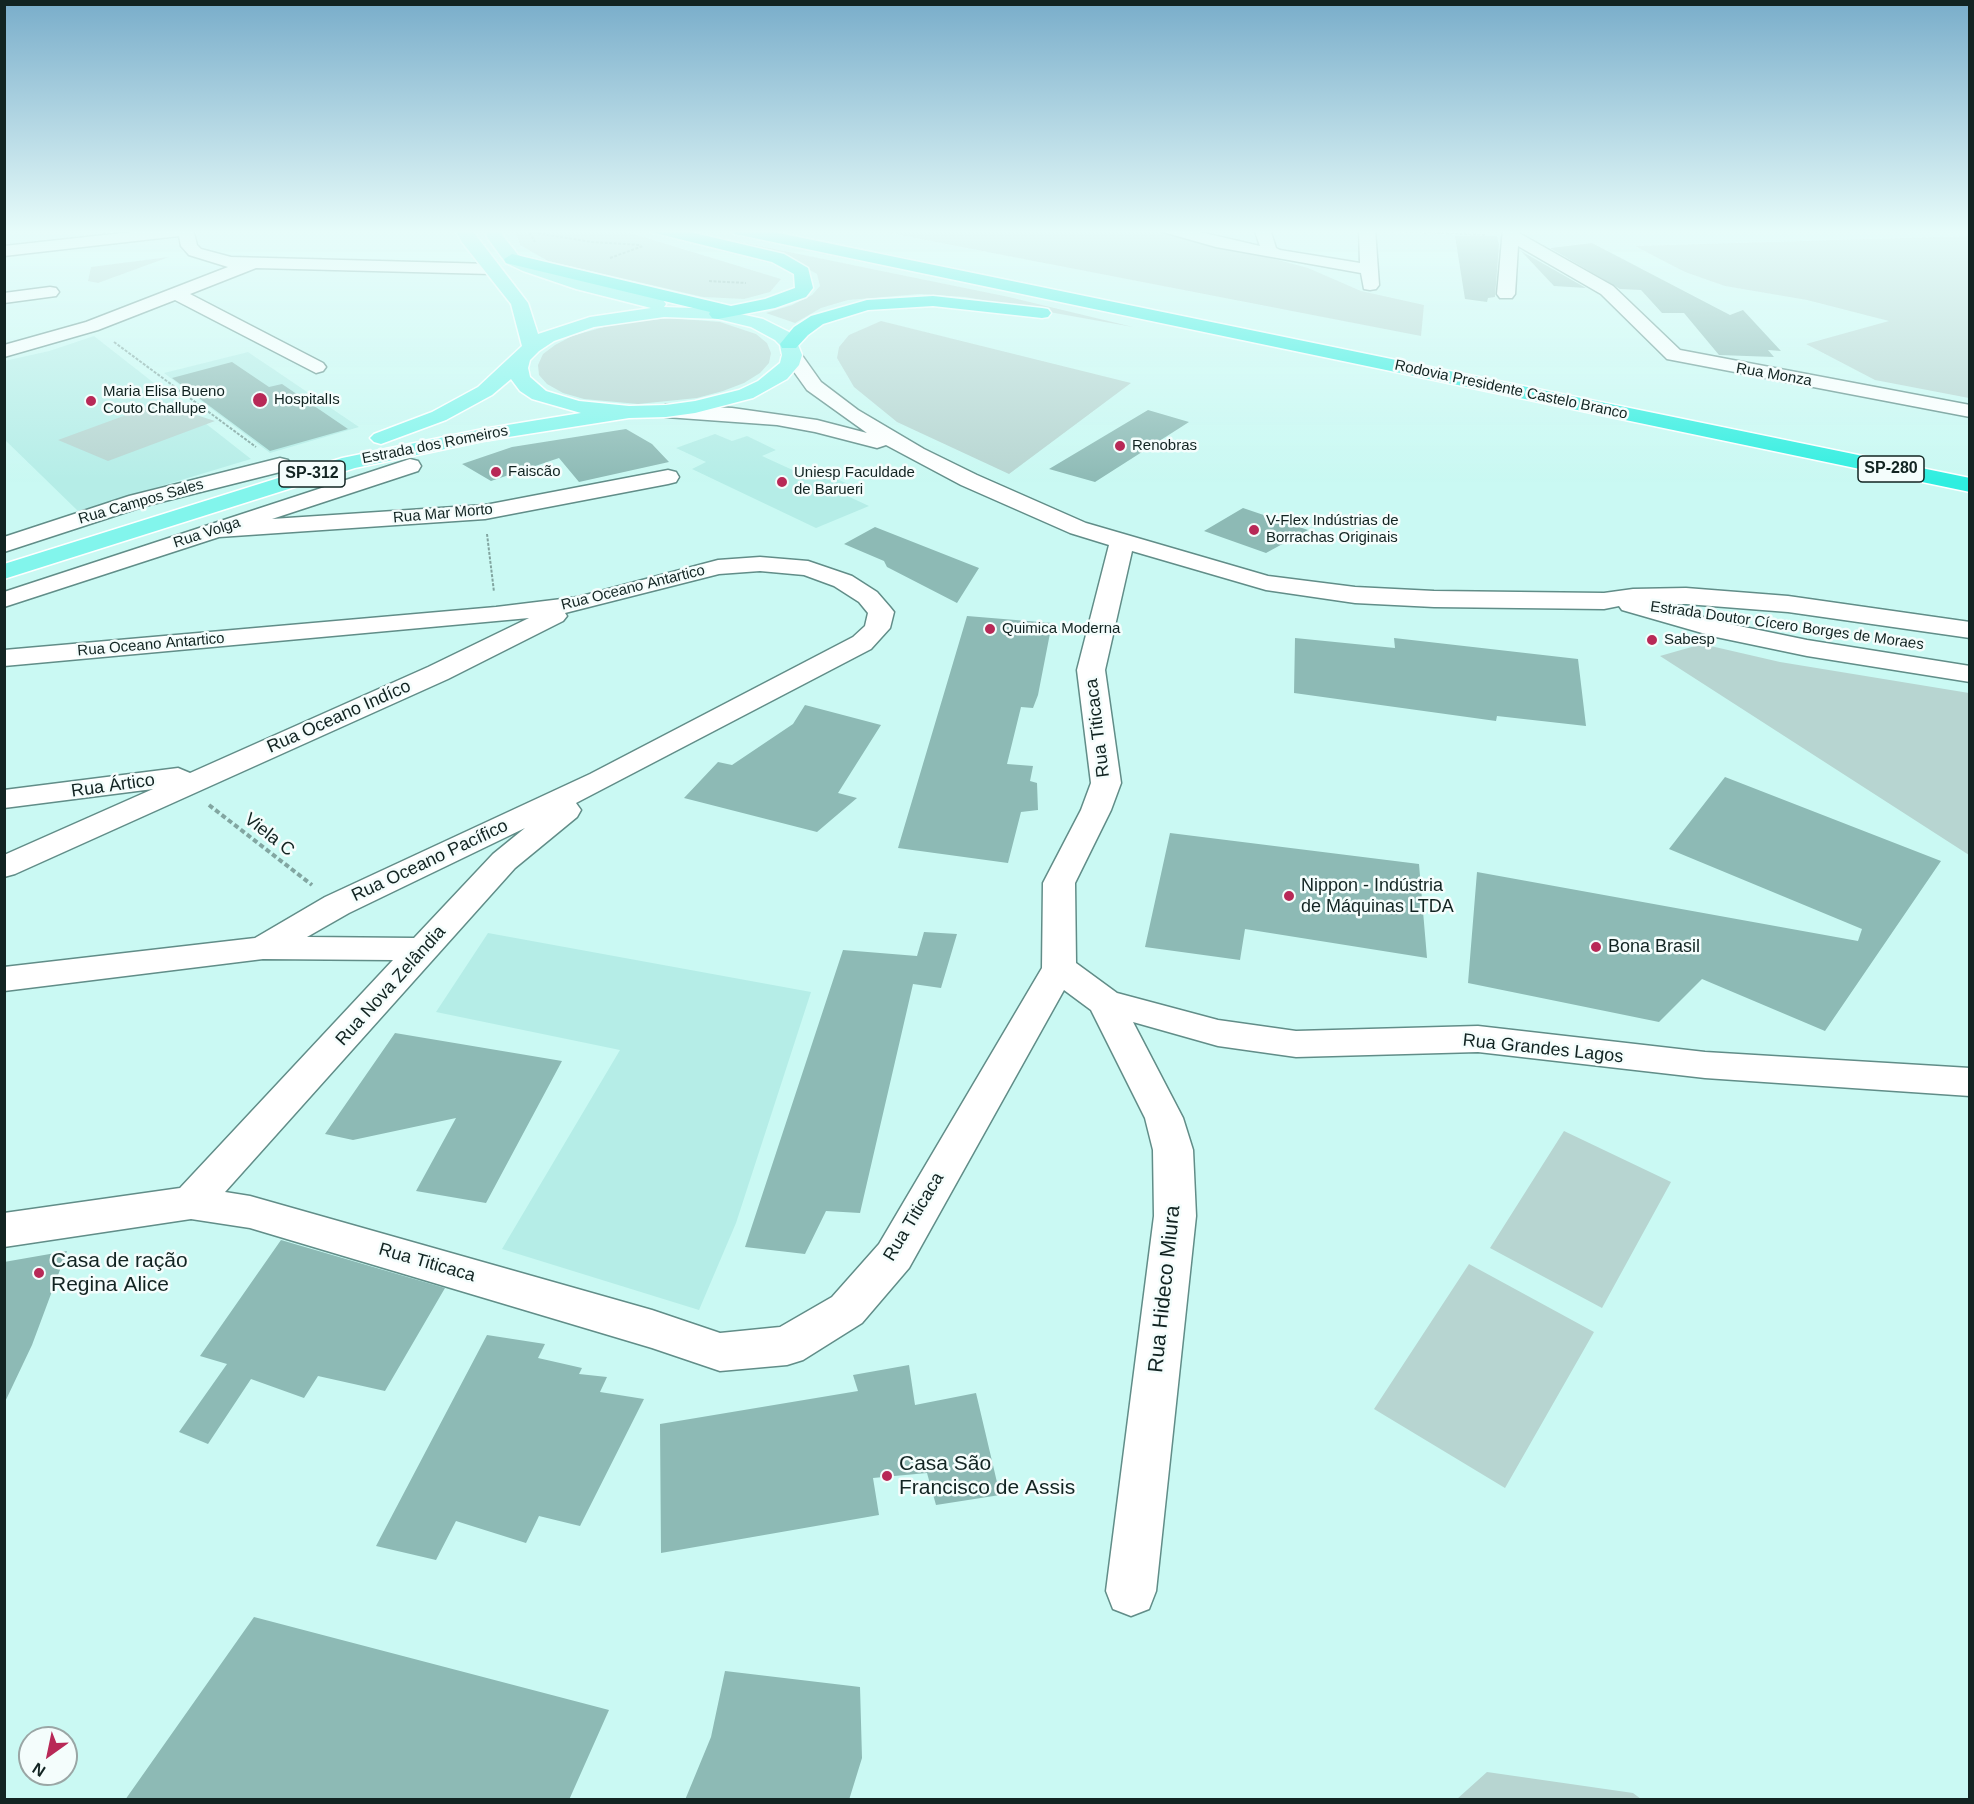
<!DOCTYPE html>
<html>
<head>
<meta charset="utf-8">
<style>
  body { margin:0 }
  #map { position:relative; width:1974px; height:1804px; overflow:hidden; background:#caf9f3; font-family:Arial,sans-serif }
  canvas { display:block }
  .frame { position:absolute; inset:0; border:6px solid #122422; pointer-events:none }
  .north { position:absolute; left:18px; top:1726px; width:60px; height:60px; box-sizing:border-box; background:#f4fdfc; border:2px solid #9aa6a5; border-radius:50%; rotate:213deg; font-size:16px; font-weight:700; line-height:24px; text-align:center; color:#122422 }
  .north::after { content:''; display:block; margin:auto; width:21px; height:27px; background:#b82957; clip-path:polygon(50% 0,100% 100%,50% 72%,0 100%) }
</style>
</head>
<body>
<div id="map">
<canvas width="1974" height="1804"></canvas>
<div class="frame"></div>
<div class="north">N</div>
</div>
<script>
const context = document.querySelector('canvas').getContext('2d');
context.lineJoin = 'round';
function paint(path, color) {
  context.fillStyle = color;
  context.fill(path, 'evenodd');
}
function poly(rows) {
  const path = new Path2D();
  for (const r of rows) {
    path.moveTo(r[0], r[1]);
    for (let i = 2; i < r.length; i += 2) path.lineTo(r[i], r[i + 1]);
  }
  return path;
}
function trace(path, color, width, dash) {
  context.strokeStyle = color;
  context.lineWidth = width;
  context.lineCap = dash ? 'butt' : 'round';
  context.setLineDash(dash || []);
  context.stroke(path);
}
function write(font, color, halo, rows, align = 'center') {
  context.font = font + ' Arial,sans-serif';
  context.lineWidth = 5;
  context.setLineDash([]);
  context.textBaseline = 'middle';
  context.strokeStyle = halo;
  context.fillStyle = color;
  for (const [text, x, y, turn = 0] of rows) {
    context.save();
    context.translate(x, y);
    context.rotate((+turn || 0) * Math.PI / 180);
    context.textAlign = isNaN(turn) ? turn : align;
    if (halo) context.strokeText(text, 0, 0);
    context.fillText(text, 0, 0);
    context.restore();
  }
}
const built = poly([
  [94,336,251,459,78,511,5,440,4,361,49,351],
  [248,352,359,427,270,453,164,373],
  [715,434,732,441,747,436,776,450,762,456,808,477,821,472,855,487,841,493,869,506,816,528,692,469,706,462,676,448],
  [488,933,811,992,736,1223,699,1310,502,1249,620,1050,436,1012]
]);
const green = poly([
  [515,229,617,229,781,279,770,292,744,299,703,297,548,261,520,245],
  [869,229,1151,229,1184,235,1308,268,1361,291,1424,305,1421,336],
  [691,232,1009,297,1133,327,965,297,920,294,848,300,821,308,795,323,766,313,792,305,812,295,820,286,817,274,799,264],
  [1969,236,1969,398,1875,380,1806,344,1889,321,1807,300,1725,286,1685,272,1635,246],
  [169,257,98,283,88,281,91,267],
  [670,318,720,322,756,334,767,343,771,353,769,363,760,373,744,383,723,391,697,398,638,404,584,399,563,393,547,384,539,375,538,365,543,354,555,345,572,336,618,323],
  [881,321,1131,383,1009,474,897,422,854,387,837,358,839,347,849,335],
  [159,403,215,421,108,461,58,440],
  [1702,644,1780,662,1969,693,1969,855,1660,656],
  [1564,1131,1671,1182,1602,1308,1490,1248],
  [1469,1264,1594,1332,1505,1488,1374,1409],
  [1487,1772,1633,1793,1641,1799,1457,1799]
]);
const building = poly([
  [1455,236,1497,236,1499,245,1495,297,1488,298,1487,302,1465,299],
  [1592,243,1730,315,1743,310,1781,351,1768,350,1774,357,1719,355,1684,313,1662,313,1641,290,1620,289,1550,248],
  [1521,251,1586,288,1554,286],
  [232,362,269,387,282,384,348,429,270,451,172,378],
  [1148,410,1189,422,1095,482,1049,469],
  [626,429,652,444,669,462,579,482,559,458,491,481,462,464,512,447],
  [1243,508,1308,530,1266,553,1204,531],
  [875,527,979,568,957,603,887,567,884,561,844,544],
  [967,616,1052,623,1038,695,1033,708,1021,707,1007,764,1033,766,1030,781,1037,783,1038,810,1021,812,1008,863,898,848],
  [1295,638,1395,648,1394,638,1578,659,1586,726,1497,716,1496,721,1294,693],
  [805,705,881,725,838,793,857,798,817,832,684,798,718,762,732,765,793,724],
  [1725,777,1941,861,1825,1031,1702,979,1659,1022,1468,983,1477,872,1858,941,1862,929,1669,849],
  [1170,833,1419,864,1427,958,1245,929,1240,960,1145,947],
  [924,932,957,934,941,988,913,984,860,1213,826,1211,805,1254,745,1247,843,950,917,956],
  [395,1033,562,1061,486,1203,416,1191,456,1118,353,1140,325,1134],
  [281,1240,445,1288,385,1391,318,1376,304,1398,251,1379,208,1444,179,1432,227,1364,200,1356],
  [67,1251,32,1345,4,1404,4,1262],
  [487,1335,545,1344,538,1358,582,1368,579,1374,607,1377,600,1392,644,1399,580,1526,539,1516,526,1543,456,1521,436,1560,376,1546],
  [909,1365,915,1405,976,1393,1000,1495,936,1505,927,1473,873,1478,879,1515,661,1553,660,1424,858,1391,853,1375],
  [254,1617,609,1710,569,1800,125,1800],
  [725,1671,860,1687,862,1758,849,1800,685,1800,711,1737]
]);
const pathFar1 = poly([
  [521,229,529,232,535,242],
  [1392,231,1486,235],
  [529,232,592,242,641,245],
  [610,258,643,246],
  [709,281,746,283],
  [114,342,256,447],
  [487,534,494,592]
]);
const path = poly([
  [209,805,312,885]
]);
const minor = poly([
  [159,229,193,229,197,245,201,249,231,257,491,264,499,269,491,274,256,268,190,294,323,363,326,367,323,371,316,373,175,300,98,330,4,357,4,345,86,322,228,267,189,255,181,246,179,236,4,256,4,246,159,229],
  [1161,229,1187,229,1260,246,1254,229,1270,229,1276,248,1280,250,1360,263,1359,229,1375,229,1379,285,1376,289,1370,290,1364,289,1361,273,1216,247,1163,232,1161,229],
  [1503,229,1519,229,1519,233,1613,286,1680,350,1970,405,1970,417,1667,359,1601,294,1518,246,1515,294,1512,298,1500,298,1497,294,1503,229],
  [50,287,56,288,59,292,56,296,4,303,4,293,50,287],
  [792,349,799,351,821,382,858,410,924,449,977,475,1086,523,1268,576,1355,587,1434,591,1604,593,1633,589,1686,588,1788,596,1970,622,1970,638,1788,612,1686,604,1656,604,1720,622,1807,640,1970,666,1970,682,1807,656,1716,637,1622,610,1619,606,1604,609,1434,607,1355,603,1266,590,1132,551,1105,670,1121,783,1111,810,1075,883,1076,963,1117,993,1218,1020,1296,1031,1478,1026,1705,1052,1970,1068,1970,1096,1705,1078,1478,1052,1296,1057,1218,1046,1133,1022,1183,1118,1193,1150,1196,1216,1156,1591,1149,1609,1131,1616,1113,1609,1106,1591,1154,1216,1153,1150,1145,1118,1091,1010,1064,990,909,1268,862,1323,803,1360,787,1365,720,1371,652,1348,250,1228,191,1219,4,1247,4,1213,180,1188,393,960,263,959,4,991,4,967,255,938,325,897,590,774,853,637,865,626,868,613,859,602,834,586,804,575,760,571,719,574,565,613,567,616,563,621,448,679,15,874,4,877,4,855,153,789,4,808,4,790,178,768,190,773,428,667,529,618,4,666,4,650,496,607,578,597,718,560,760,557,808,561,852,576,877,592,890,607,894,612,890,628,871,649,576,803,581,810,577,817,515,868,225,1192,250,1196,652,1310,720,1333,780,1327,832,1297,879,1244,1042,968,1043,883,1081,810,1091,783,1077,670,1109,545,1070,533,961,485,886,445,877,448,815,432,777,425,666,417,659,415,656,411,659,407,666,405,732,408,817,420,867,433,807,390,782,355,785,351,792,349],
  [525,828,493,854,414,938,307,937,349,913,525,828],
  [280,458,288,460,291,465,288,470,145,506,4,552,4,537,129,496,280,458],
  [410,459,418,461,421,466,418,471,272,519,485,505,668,470,676,472,679,477,676,482,668,484,485,519,219,537,4,607,4,592,410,459]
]);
const major = poly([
  [455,229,471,229,528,303,538,334,590,317,651,308,576,289,523,271,506,263,487,237,485,229,501,229,503,236,518,255,535,263,588,281,663,300,666,304,664,307,718,309,763,319,789,332,796,340,802,355,799,365,787,379,753,398,695,413,666,417,629,418,483,441,355,468,4,579,4,564,342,458,483,429,581,413,532,399,520,391,511,379,492,395,446,420,381,444,374,442,370,438,374,434,432,412,478,387,522,346,511,304,462,242,455,229],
  [664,317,718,319,751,327,775,340,780,345,782,355,780,363,758,381,739,390,695,401,666,405,629,406,579,401,546,391,530,377,528,368,530,360,539,351,554,341,594,327,664,317]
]);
const highway = poly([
  [649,229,677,229,784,254,808,268,813,288,806,297,775,308,718,319,712,318,709,314,710,312,506,263,504,259,512,254,731,306,765,299,795,288,794,274,772,262,651,232,649,229],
  [727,229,759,229,1970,478,1970,492,735,234,727,229],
  [933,296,1042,308,1048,309,1051,313,1048,317,1042,318,933,306,868,310,823,324,808,335,796,348,782,348,780,344,794,327,811,316,867,300,933,296]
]);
const markers = [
  [260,400,8,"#b82957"],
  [91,401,6,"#b82957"],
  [1120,446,6,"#b82957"],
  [496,472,6,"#b82957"],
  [782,482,6,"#b82957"],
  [1254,530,6,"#b82957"],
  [990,629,6,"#b82957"],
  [1652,640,6,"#b82957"],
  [1289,896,6,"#b82957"],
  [1596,947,6,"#b82957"],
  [39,1273,6,"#b82957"],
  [887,1476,6,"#b82957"]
];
const farStreetnames = [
  ["Rua Monza",1774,375,10],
  ["Rodovia Presidente Castelo Branco",1511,390,12],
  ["Estrada dos Romeiros",435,445,-11],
  ["Rua Campos Sales",141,502,-16],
  ["Rua Mar Morto",443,514,-5],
  ["Rua Volga",207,533,-18],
  ["Rua Oceano Antartico",633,588,-14],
  ["Estrada Doutor Cícero Borges de Moraes",1787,626,8],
  ["Rua Oceano Antartico",151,645,-5]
];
const farPoinames = [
  ["Maria Elisa Bueno",103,392],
  ["Couto Challupe",103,409],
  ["HospitalIs",274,400],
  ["Renobras",1132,446],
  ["Faiscão",508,472],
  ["Uniesp Faculdade",794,473],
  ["de Barueri",794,490],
  ["V-Flex Indústrias de",1266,521],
  ["Borrachas Originais",1266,538],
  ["Quimica Moderna",1002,629],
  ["Sabesp",1664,640]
];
const shields = [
  [1891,469,66],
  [312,474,66]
];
const shieldNames = [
  ["SP-280",1891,469],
  ["SP-312",312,474]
];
const streetNames = [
  ["Rua Oceano Indíco",339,717,-24],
  ["Rua Titicaca",1098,728,-97],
  ["Rua Ártico",113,786,-8],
  ["Viela C",269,835,38],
  ["Rua Oceano Pacífico",430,861,-25],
  ["Rua Nova Zelândia",391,986,-48],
  ["Rua Grandes Lagos",1543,1049,6],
  ["Rua Titicaca",914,1217,-59],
  ["Rua Titicaca",427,1263,16]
];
const poiNames = [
  ["Nippon - Indústria",1301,886],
  ["de Máquinas LTDA",1301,907],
  ["Bona Brasil",1608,947]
];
const nearPoinames = [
  ["Casa de ração",51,1261],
  ["Regina Alice",51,1285],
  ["Casa São",899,1464],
  ["Francisco de Assis",899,1488]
];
const nearStreetnames = [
  ["Rua Hideco Miura",1165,1289,-84]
];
paint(built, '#b5ede7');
paint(green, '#b7d5d1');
paint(building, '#8dbab5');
trace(minor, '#618d88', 3);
trace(major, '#fff', 3);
trace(highway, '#fff', 3);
trace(pathFar1, '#82a6a1', 2, [3, 1.5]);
trace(path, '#82a6a1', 4, [5, 3]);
paint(minor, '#fff');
paint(major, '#82f5ec');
paint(highway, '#2feee0');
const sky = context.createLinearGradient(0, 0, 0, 482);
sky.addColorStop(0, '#79adca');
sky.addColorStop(0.48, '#e7fcfa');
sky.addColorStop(1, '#e7fcfa00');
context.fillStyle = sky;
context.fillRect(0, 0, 1974, 482);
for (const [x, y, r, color] of markers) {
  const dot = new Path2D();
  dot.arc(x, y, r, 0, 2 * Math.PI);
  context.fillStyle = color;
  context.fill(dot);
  trace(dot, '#f4fdfc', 2);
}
write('15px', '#122422', '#f4fdfc', farStreetnames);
write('15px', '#122422', '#f4fdfc', farPoinames, 'left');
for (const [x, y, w] of shields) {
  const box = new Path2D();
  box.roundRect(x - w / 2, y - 13, w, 26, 4.5);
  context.fillStyle = '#f4fdfc';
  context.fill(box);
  trace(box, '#122422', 1.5);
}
write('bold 16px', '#122422', null, shieldNames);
write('18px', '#122422', '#f4fdfc', streetNames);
write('18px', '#122422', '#f4fdfc', poiNames, 'left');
write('21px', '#122422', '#f4fdfc', nearPoinames, 'left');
write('21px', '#122422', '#f4fdfc', nearStreetnames);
</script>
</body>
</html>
